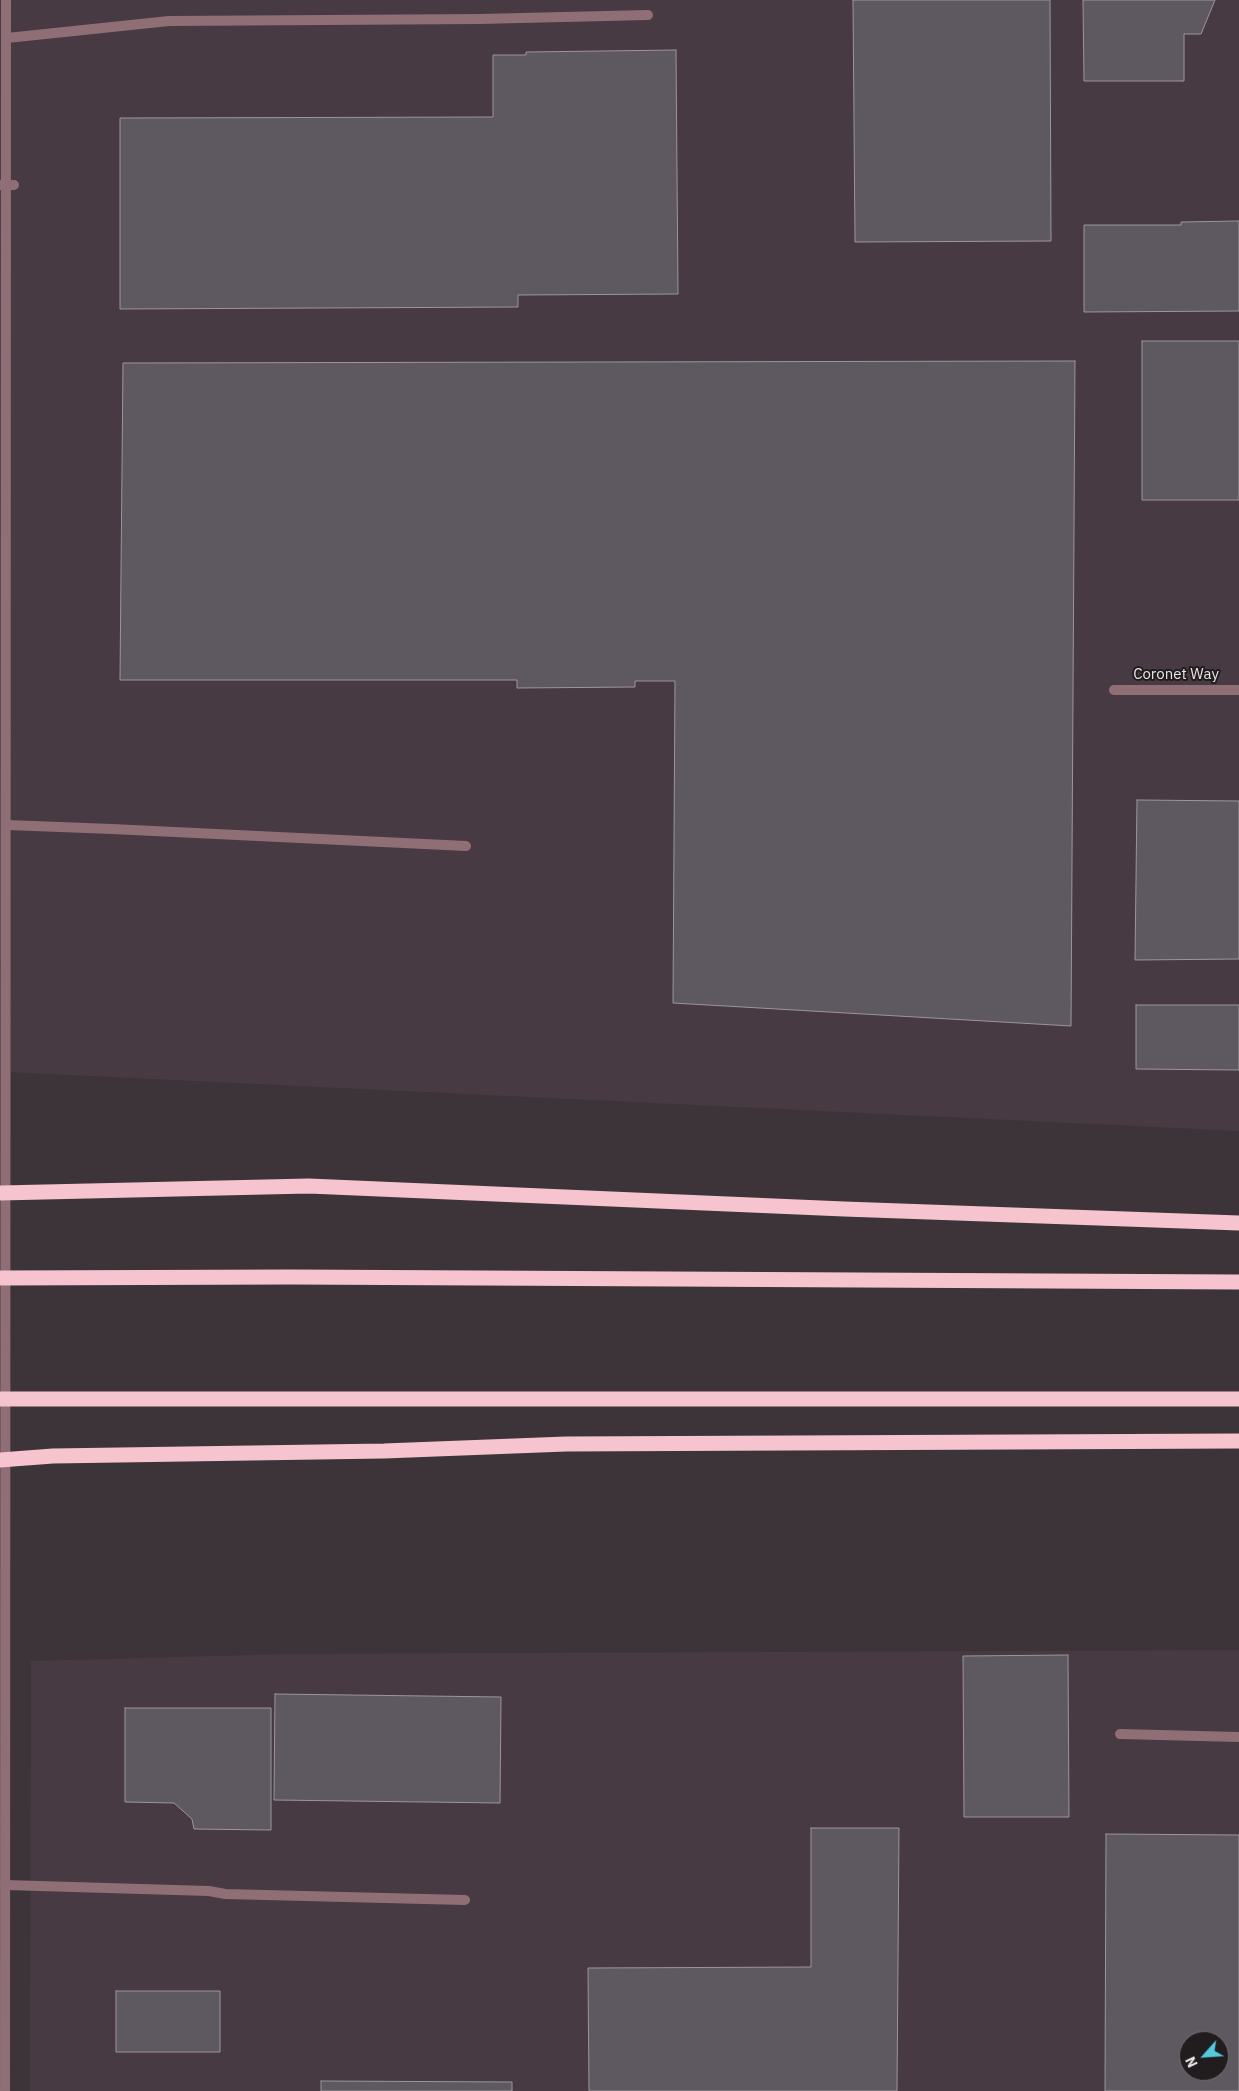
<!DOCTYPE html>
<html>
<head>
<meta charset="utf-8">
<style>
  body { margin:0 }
  #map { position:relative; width:1239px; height:2091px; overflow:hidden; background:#3c3439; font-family:"IBM Plex Sans",sans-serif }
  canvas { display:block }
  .north { position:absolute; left:1179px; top:2031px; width:50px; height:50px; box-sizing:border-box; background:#211d1f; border:1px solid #716d6f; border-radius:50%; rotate:244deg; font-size:14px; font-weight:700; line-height:20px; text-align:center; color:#e9e4e7 }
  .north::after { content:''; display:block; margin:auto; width:18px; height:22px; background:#55cadf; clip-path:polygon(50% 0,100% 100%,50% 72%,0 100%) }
</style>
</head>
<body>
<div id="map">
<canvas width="1239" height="2091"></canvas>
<div class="north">N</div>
</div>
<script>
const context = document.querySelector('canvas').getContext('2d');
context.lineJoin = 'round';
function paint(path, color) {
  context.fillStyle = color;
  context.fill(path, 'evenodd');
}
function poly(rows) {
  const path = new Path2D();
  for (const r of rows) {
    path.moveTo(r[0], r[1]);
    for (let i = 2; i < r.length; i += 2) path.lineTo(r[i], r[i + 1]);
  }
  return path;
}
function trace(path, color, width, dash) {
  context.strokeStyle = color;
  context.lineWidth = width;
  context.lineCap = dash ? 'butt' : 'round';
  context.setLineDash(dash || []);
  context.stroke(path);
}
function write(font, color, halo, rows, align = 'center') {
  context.font = font + ' "IBM Plex Sans",sans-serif';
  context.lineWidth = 4;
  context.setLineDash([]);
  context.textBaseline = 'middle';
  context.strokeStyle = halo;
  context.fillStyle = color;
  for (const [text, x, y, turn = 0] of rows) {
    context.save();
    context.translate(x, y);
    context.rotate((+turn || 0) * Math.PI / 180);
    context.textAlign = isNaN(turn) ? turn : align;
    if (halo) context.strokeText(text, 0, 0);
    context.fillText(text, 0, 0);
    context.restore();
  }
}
const built = poly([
  [0,0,1239,0,1239,1131,7,1072,7,960,0,959],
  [1239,1650,1239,2091,30,2091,31,1661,292,1654],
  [1189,2041,1219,2041,1219,2071,1189,2071]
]);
const building = poly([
  [853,0,1050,0,1051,241,855,242,853,0],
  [1083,0,1215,0,1201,34,1184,34,1184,81,1084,81,1083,0],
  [676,50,678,294,518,295,518,307,120,309,120,118,493,117,493,55,526,55,526,52,676,50],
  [1239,221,1239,311,1084,312,1084,225,1181,225,1181,222,1239,221],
  [1142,341,1239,341,1239,500,1142,500,1142,341],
  [1075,361,1071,1026,673,1003,675,681,635,681,635,687,517,688,517,680,120,680,123,363,1075,361],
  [1137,800,1239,801,1239,959,1135,960,1137,800],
  [1136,1005,1239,1005,1239,1070,1136,1069,1136,1005],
  [1068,1655,1069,1817,964,1817,963,1656,1068,1655],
  [275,1694,501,1697,500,1803,274,1800,275,1694],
  [125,1708,271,1708,271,1830,194,1829,192,1819,174,1803,125,1802,125,1708],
  [811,1828,899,1828,897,2091,589,2091,588,1968,811,1967,811,1828],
  [1106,1834,1239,1835,1239,2091,1105,2091,1106,1834],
  [1189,2041,1219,2041,1219,2071,1189,2071,1189,2041],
  [116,1991,220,1991,220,2052,116,2052,116,1991],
  [321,2081,512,2082,512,2091,321,2091,321,2081]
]);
const lane = poly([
  [7,38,169,21,479,19,648,15],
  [0,185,14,185],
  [7,825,112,829,466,846],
  [1120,1734,1239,1737],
  [5,1885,209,1891,225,1894,465,1900]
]);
const street = poly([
  [1114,690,1239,690],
  [5,2091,6,0]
]);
const highway = poly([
  [0,1193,309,1186,844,1209,1239,1223],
  [0,1278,291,1277,1239,1282],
  [0,1399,1239,1399],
  [0,1460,53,1456,384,1451,566,1444,1239,1441]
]);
const streetNames = [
  ["Coronet Way",1176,675]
];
paint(built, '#483a43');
paint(building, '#5e5961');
trace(building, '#9b959f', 1);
trace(lane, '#8f6e75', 10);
trace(street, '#8f6e75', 10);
trace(highway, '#f5c4ce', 15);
write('15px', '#e9e4e7', '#211d1f', streetNames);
</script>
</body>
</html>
